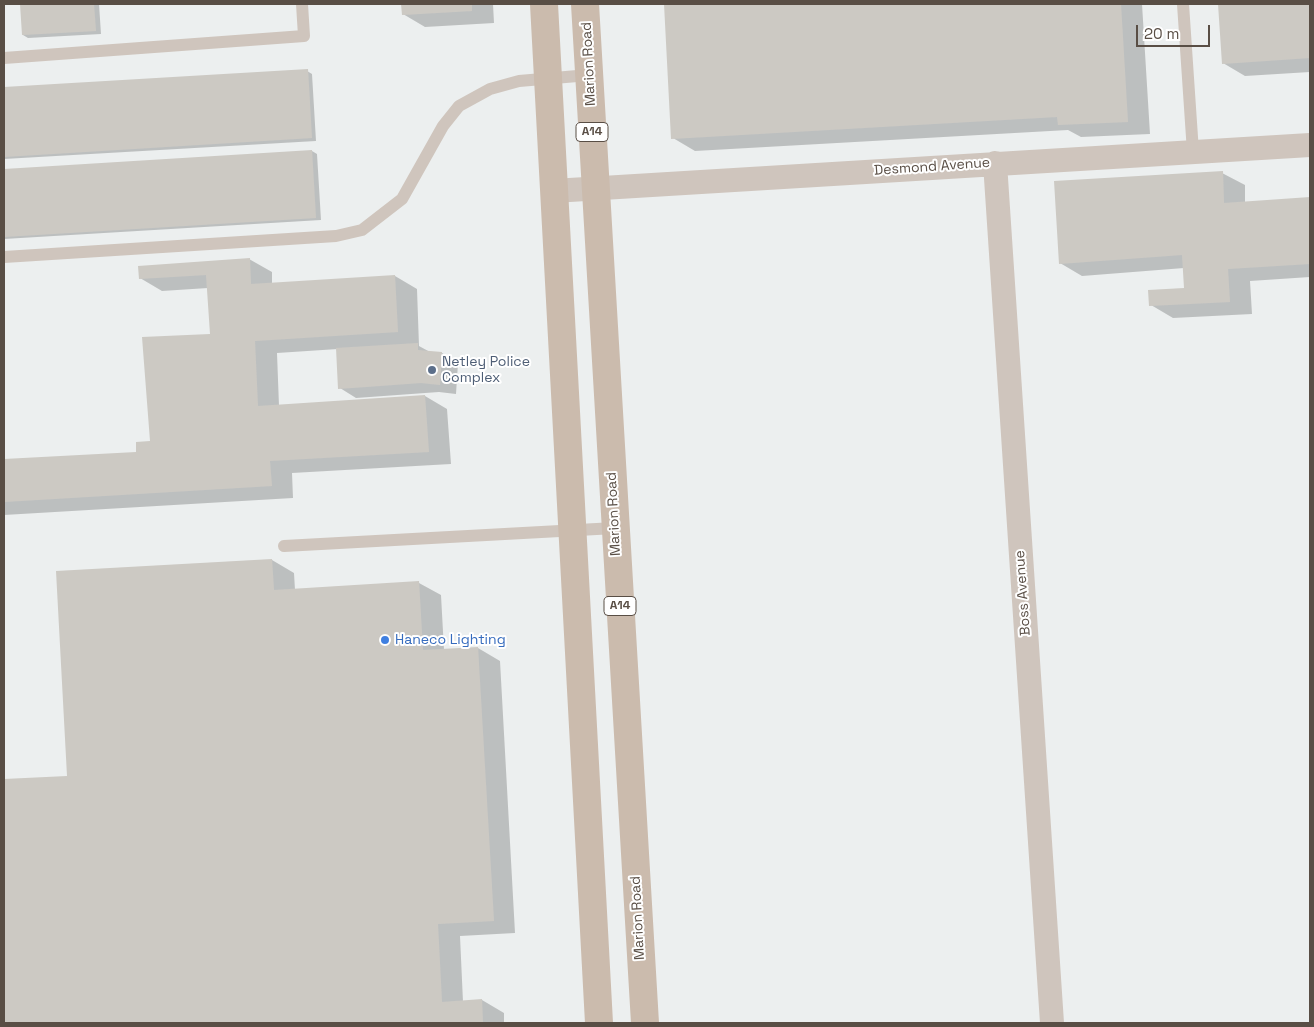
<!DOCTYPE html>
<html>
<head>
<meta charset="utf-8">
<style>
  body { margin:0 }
  #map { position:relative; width:1314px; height:1027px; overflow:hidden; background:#ecefef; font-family:"Space Grotesk",sans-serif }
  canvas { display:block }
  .frame { position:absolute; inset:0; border:5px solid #594e45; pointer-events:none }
  .scale { position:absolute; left:1136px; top:25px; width:74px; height:22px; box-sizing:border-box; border:2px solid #594e45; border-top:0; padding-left:6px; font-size:15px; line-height:18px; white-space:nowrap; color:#594e45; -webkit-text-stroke:4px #fff; paint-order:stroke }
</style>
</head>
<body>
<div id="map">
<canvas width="1314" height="1027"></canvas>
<div class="frame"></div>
<div class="scale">20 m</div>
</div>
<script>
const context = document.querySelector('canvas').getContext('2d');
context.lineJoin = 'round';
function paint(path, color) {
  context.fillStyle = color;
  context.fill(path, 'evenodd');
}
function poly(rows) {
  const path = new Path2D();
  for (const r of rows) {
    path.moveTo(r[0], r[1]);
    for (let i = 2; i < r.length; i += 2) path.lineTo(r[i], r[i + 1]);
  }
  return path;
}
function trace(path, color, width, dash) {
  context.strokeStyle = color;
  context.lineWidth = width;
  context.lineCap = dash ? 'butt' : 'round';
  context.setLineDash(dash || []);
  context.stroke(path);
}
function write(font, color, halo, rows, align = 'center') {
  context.font = font + ' "Space Grotesk",sans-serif';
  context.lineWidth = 4;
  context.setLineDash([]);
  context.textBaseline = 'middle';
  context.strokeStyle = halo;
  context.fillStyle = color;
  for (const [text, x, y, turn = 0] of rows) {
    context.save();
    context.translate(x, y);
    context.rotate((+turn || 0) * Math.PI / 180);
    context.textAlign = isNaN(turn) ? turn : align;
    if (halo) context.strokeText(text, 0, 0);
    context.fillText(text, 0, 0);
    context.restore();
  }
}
const shadow = poly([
  [21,4,99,4,101,34,28,38,23,35],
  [402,4,493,4,494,23,425,27,403,14],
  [665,4,1142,4,1150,134,1081,137,1068,130,695,151,673,138],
  [1220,4,1310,4,1310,72,1245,76,1223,63],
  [307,71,312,74,316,141,4,159,4,89],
  [312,151,317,154,321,220,4,239,4,170],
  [1222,173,1245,185,1245,203,1310,198,1310,277,1250,281,1252,314,1173,318,1151,305,1186,290,1184,268,1082,276,1060,263],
  [249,259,272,272,272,284,395,276,417,289,419,346,430,352,442,353,458,363,456,394,439,392,356,398,340,388,338,349,277,353,279,406,425,396,447,409,451,464,292,473,293,498,4,515,4,461,138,453,151,443,211,335,208,288,162,291,140,278],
  [272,560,294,573,295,590,419,583,441,595,444,650,478,648,500,661,515,933,460,936,463,1002,482,1000,504,1013,504,1023,4,1023,4,780,69,777]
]);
const building = poly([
  [20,4,94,4,96,31,22,35],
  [401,4,472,4,472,11,402,15],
  [664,4,1121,4,1128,122,1058,125,1057,117,671,139],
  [1218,4,1310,4,1310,58,1222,64],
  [308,69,312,138,4,157,4,87],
  [312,150,316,218,4,237,4,169],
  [1223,171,1224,203,1310,197,1310,264,1228,269,1230,302,1149,306,1148,290,1184,288,1182,255,1059,264,1054,181],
  [250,258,251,284,395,275,398,332,255,341,258,406,425,395,429,452,270,461,272,486,4,502,4,459,136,452,136,442,150,441,142,337,210,334,206,275,139,279,138,266],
  [418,343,418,350,442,352,440,385,421,383,338,389,336,348],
  [272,559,274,590,419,581,423,650,478,647,494,921,438,924,442,1002,482,999,483,1023,4,1023,4,779,67,776,56,571]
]);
const service = poly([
  [1183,4,1193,152],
  [4,58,304,36,302,4],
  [4,257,336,236,362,230,402,199,443,126,459,106,490,89,519,81,589,75],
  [284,546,615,528]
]);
const minor = poly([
  [995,163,1052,1023],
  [553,191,1310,145]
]);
const primary = poly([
  [544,4,599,1023],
  [585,4,645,1023]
]);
const markers = [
  [432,370,5,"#5c6f8a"],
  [385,640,5,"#3f7fe0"]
];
const shields = [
  [592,132,32],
  [620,606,32]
];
const shieldNames = [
  ["A14",592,132],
  ["A14",620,606]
];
const streetNames = [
  ["Marion Road",589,64,-93],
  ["Desmond Avenue",932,167,-4],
  ["Marion Road",614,514,-93],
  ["Boss Avenue",1023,593,-94],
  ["Marion Road",638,918,-93]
];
const serviceNames = [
  ["Netley Police",442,362],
  ["Complex",442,378]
];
const shopNames = [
  ["Haneco Lighting",395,640]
];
paint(shadow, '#0003');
paint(building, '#ccc9c3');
trace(service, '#cfc5bd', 12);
trace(minor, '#cfc5bd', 24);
trace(primary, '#cbbbad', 28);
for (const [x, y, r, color] of markers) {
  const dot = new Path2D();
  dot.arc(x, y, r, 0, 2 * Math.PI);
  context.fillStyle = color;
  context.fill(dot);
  trace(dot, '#fff', 2);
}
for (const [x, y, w] of shields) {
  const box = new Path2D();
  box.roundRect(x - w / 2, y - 9.5, w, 19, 4);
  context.fillStyle = '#fff';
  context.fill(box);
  trace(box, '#594e45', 1);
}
write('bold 12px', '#594e45', null, shieldNames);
write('14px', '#594e45', '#fff', streetNames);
write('14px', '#4e5e75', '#fff', serviceNames, 'left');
write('14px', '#366cbe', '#fff', shopNames, 'left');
</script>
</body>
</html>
